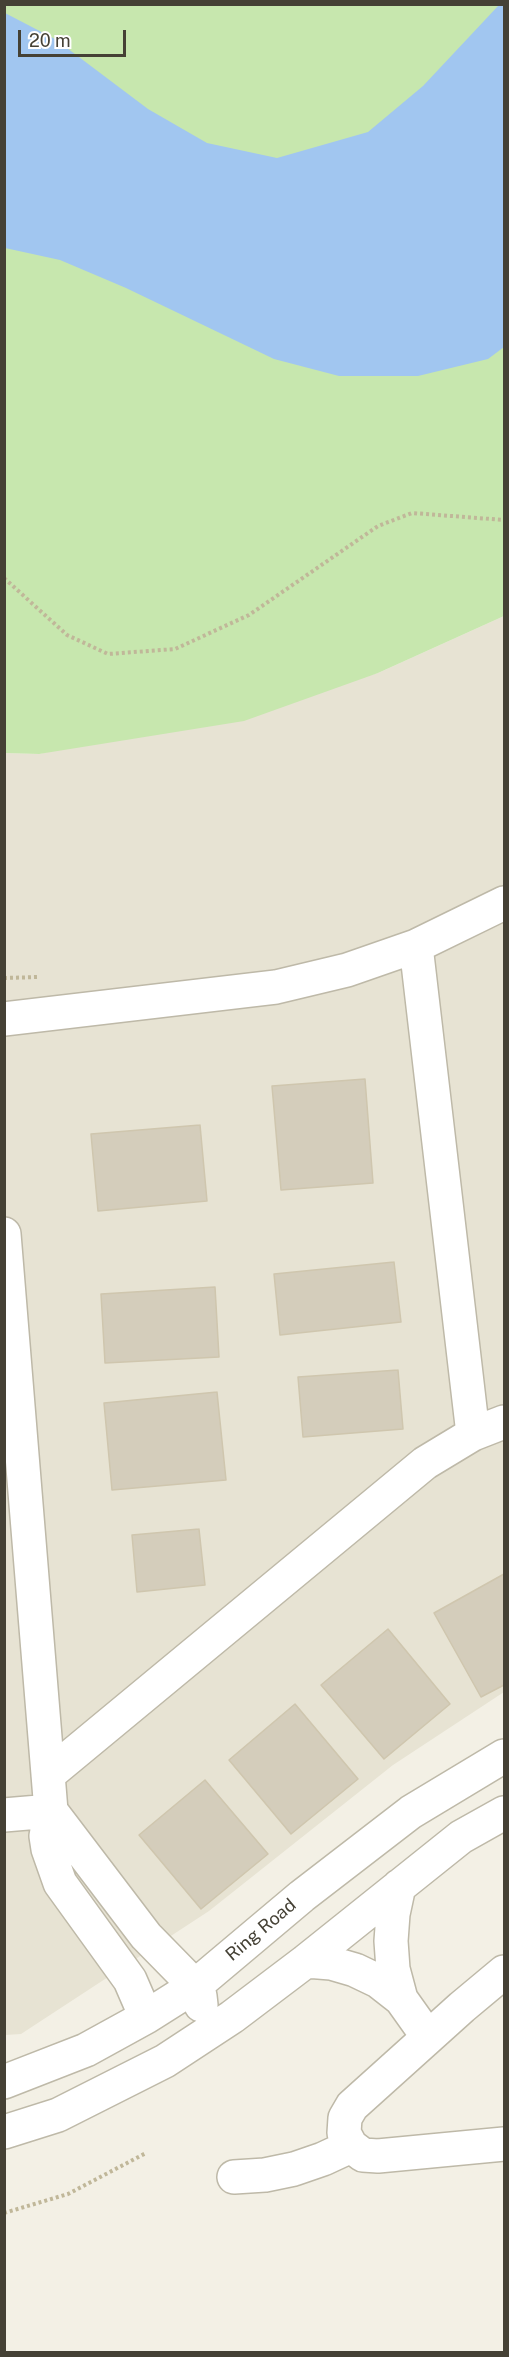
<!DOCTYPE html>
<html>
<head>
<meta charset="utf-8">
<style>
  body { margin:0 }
  #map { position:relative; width:509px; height:2357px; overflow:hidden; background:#f3f0e5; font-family:"Public Sans",sans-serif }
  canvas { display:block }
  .frame { position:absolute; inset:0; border:6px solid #454135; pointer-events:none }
  .scale { position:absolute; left:18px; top:30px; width:108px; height:27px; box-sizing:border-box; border:3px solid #454135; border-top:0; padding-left:8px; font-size:18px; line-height:21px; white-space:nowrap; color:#454135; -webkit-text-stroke:4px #fff; paint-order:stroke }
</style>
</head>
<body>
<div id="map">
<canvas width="509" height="2357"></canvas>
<div class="frame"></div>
<div class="scale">20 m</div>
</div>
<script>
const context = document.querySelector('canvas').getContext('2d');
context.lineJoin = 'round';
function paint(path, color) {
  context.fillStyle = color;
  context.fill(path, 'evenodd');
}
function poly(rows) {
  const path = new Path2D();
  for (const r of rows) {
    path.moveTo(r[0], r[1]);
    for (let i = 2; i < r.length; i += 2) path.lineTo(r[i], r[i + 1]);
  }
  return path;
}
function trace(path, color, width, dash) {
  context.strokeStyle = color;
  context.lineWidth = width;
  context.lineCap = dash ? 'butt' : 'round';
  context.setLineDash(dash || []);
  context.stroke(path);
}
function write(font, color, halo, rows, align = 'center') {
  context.font = font + ' "Public Sans",sans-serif';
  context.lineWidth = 4.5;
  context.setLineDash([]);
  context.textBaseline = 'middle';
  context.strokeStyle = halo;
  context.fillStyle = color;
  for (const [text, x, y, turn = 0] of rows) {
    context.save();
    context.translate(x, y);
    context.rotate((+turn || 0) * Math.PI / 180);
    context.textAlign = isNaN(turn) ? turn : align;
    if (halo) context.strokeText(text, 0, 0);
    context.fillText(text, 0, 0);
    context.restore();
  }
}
const residential = poly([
  [504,616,504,1692,393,1765,209,1911,21,2034,5,2035,5,753,39,754,378,673]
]);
const green = poly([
  [5,5,504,5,504,616,378,673,244,721,39,754,5,753]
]);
const water = poly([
  [499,5,504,5,504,347,488,359,418,376,339,376,274,359,126,288,60,260,5,248,5,13,55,39,148,109,207,143,277,158,368,132,423,86]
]);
const building = poly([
  [365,1079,373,1183,281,1190,272,1086,365,1079],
  [200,1125,207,1201,98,1211,91,1134,200,1125],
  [394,1262,401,1322,280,1335,274,1274,394,1262],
  [215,1287,219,1357,105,1363,101,1294,215,1287],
  [398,1370,403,1429,303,1437,298,1377,398,1370],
  [217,1392,226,1480,112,1490,104,1403,217,1392],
  [199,1529,205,1585,137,1592,132,1535,199,1529],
  [504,1574,504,1685,481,1697,434,1613,504,1574],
  [388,1629,450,1704,384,1759,321,1685,388,1629],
  [295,1704,358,1779,291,1834,229,1760,295,1704],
  [205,1780,268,1854,201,1909,139,1835,205,1780]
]);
const path = poly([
  [4,578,67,635,108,654,175,649,249,615,378,526,412,513,504,520],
  [4,978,38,977],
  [4,2213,68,2194,146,2153]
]);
const minor = poly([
  [416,946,473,1434],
  [4,1019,276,987,347,970,416,946,504,903],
  [4,1234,51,1811,46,1836,48,1849,60,1883,130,1980,146,2017],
  [48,1775,425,1463,473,1434,504,1422],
  [51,1811,146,1936,195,1986,200,1996,201,2005],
  [4,1815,51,1811],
  [399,1886,393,1914,391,1941,393,1969,401,1999],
  [306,1961,331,1963,355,1970,378,1981,401,1999,428,2037],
  [504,1972,462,2007,352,2106,345,2118,344,2133,351,2146,363,2155,378,2156,504,2144],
  [4,2082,86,2050,146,2017,195,1986,302,1896,411,1812,504,1756],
  [4,2132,58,2115,165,2061,232,2017,306,1961,461,1837,504,1813],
  [234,2177,265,2175,294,2169,323,2159,351,2146]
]);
const streetNames = [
  ["Ring Road",261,1930,-40]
];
paint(residential, '#e7e3d3');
paint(green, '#c7e7ae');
paint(water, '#a1c6f0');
paint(building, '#d4cdbb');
trace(building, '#cfc6ae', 1.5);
trace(minor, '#beb9a8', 36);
trace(path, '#c0b799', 4, [3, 3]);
trace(minor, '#fff', 33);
write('18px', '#454135', '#fff', streetNames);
</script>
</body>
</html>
